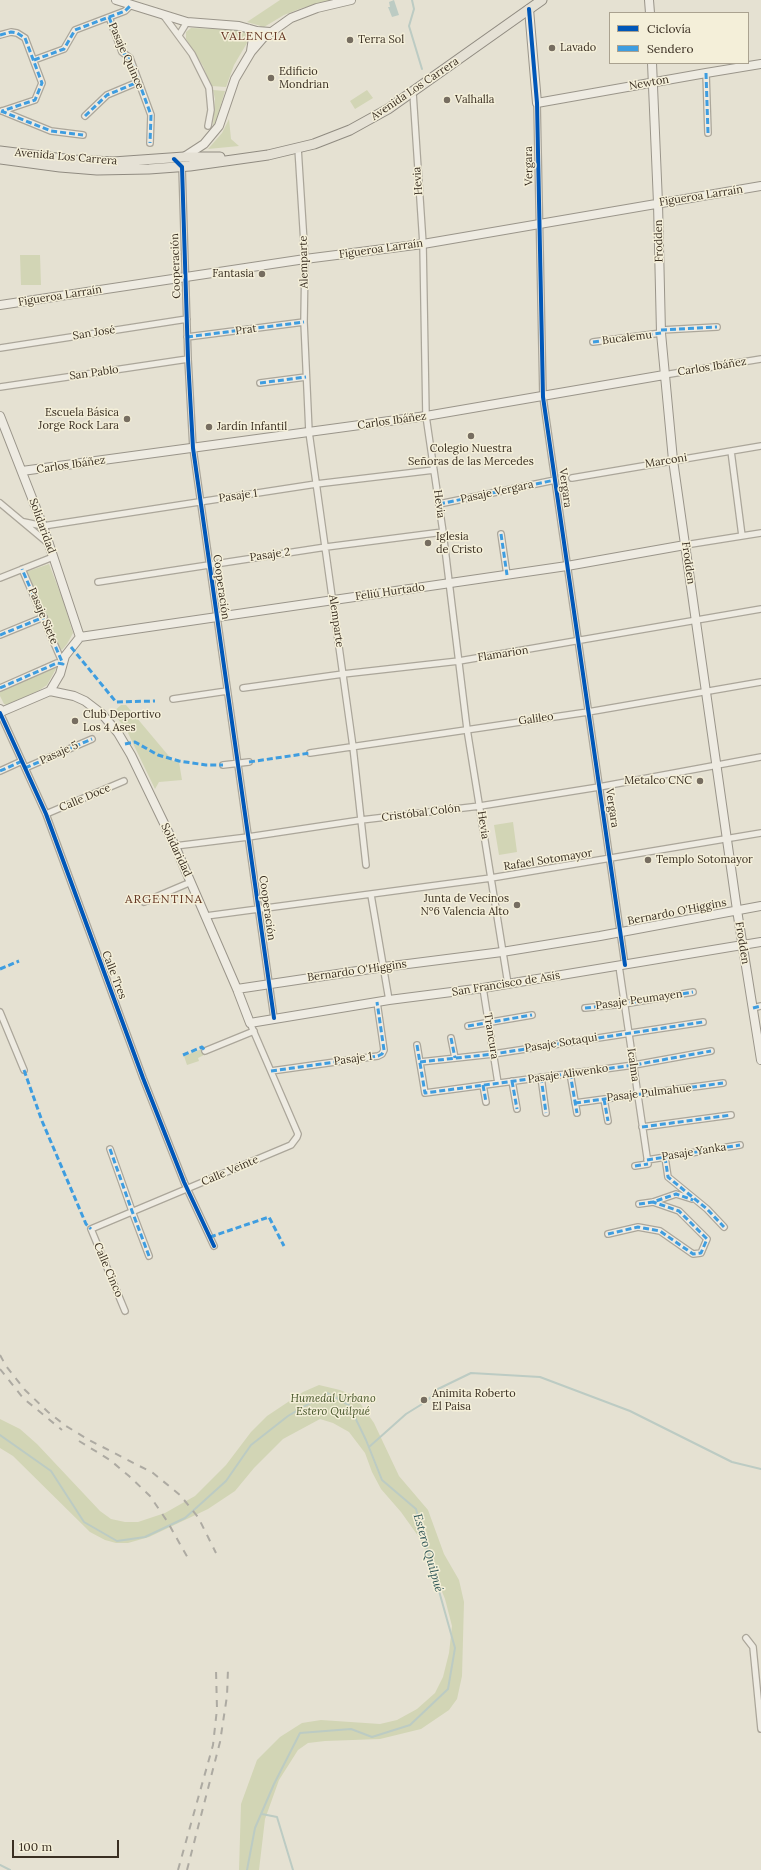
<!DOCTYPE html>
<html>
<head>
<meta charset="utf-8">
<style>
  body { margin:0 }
  #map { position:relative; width:761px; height:1870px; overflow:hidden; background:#e5e1d2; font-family:Lora,serif }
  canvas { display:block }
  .legend { position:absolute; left:609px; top:12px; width:140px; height:52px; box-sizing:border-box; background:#f4efd9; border:1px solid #aaa290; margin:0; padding:5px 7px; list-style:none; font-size:12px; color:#3a2f22 }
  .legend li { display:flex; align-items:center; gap:8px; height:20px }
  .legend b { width:20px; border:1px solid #aaa290 }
  .scale { position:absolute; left:12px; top:1840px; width:107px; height:18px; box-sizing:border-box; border:2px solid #3a2f22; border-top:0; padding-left:5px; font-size:12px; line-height:14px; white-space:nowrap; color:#3a2f22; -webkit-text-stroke:3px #f4efd9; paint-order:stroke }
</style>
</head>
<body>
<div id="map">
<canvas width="761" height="1870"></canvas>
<ul class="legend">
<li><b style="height:5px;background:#0057b8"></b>Ciclovía</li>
<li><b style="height:5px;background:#3e9de0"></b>Sendero</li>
</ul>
<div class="scale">100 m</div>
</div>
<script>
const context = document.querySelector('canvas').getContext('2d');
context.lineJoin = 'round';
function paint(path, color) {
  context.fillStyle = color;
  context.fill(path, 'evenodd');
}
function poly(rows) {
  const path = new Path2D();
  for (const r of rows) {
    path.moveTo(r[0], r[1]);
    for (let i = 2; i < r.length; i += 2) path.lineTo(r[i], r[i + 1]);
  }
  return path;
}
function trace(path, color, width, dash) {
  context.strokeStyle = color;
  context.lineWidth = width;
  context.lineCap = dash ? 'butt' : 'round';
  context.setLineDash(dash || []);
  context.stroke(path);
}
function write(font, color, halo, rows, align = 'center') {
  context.font = font + ' Lora,serif';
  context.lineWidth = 3;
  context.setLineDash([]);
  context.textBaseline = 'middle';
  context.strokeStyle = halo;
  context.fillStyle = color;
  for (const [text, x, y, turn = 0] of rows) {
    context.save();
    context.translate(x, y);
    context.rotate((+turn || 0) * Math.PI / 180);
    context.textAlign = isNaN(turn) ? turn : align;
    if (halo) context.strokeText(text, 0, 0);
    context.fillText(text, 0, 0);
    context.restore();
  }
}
const green = poly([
  [280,0,336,0,302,8,284,15,264,27,247,22],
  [191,28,237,30,246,32,248,38,247,43,234,65,226,87,211,86,203,66,186,39,186,32],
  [213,90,225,91,216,121,213,126,215,99],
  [367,90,373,98,355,109,350,101],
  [229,119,231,139,239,146,208,149,222,133],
  [20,255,40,255,41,285,21,285],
  [49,564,63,600,73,633,67,644,62,650,58,647,26,572],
  [58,665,47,685,38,691,7,705,4,704,0,696,0,690],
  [121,705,126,705,173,761,179,762,182,780,159,782,155,789,128,733,113,712],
  [513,822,517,852,499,855,494,825],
  [202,1049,204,1055,198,1058,199,1061,187,1065,184,1056],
  [319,1385,340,1390,352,1395,360,1403,374,1423,399,1476,428,1510,444,1554,459,1580,464,1602,462,1676,457,1699,449,1710,421,1729,380,1739,325,1741,308,1743,298,1750,279,1780,265,1819,259,1870,239,1870,241,1804,257,1760,280,1737,302,1723,321,1720,380,1724,397,1720,417,1709,435,1693,443,1677,449,1653,452,1626,445,1599,421,1540,401,1512,381,1489,372,1472,365,1453,349,1432,333,1423,320,1419,283,1439,254,1468,235,1491,208,1509,149,1537,128,1543,116,1543,105,1540,90,1532,13,1456,0,1448,0,1419,20,1429,37,1444,100,1511,111,1519,125,1522,138,1522,165,1513,195,1496,226,1465,251,1432,267,1416,303,1392]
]);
const water = poly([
  [394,0,399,15,392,17,388,7,390,7,389,2]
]);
const stream = poly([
  [412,0,414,9,409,26,422,69],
  [0,1435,51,1471,84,1522,117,1541,145,1537,185,1518,226,1481,251,1445,288,1416,327,1393,349,1405,366,1440,382,1480,416,1509,455,1648,448,1689,410,1725,372,1737,351,1729,300,1733,274,1784,255,1828,247,1870],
  [369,1447,406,1414,427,1401,438,1389,471,1373,540,1377,630,1411,732,1462,761,1469],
  [262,1814,277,1817,293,1870],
  [0,1865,10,1870]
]);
const street = poly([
  [164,16,192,54,209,88,211,110,208,126],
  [109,17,122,52,130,58,151,115,150,143],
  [0,35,11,32,17,33,25,38,42,83,35,100,2,111],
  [179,35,187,22],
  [34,60,64,49,75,30,125,11,131,5],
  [706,73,708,133],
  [413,93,423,244,426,416,443,532,467,729,508,984],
  [537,103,543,397,625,965],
  [2,111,51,131,83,135],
  [85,116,107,95,138,82],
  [298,148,305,259,304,322,309,432,353,747,366,865],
  [180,165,182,167,188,359,193,448,274,1018],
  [661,330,717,327],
  [187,337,304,322],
  [593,342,661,333],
  [0,348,187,319],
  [664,375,761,359],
  [260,383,306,377],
  [0,387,188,359],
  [731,451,742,536],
  [572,478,761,446],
  [0,503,49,544],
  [439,504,555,480],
  [24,522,43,526,316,484,434,470],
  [501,534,507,575],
  [685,545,761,533],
  [0,578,53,557],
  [98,582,326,547,443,532],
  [0,635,44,617],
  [0,688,57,663,63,664,22,569],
  [243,688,343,674,459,661,761,609],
  [173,699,227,691],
  [0,713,46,814,143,1078,184,1182,214,1246],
  [310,753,588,712,761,682],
  [223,765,249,762],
  [25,768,92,739],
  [0,771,22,761],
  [46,814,124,781],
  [175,846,248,837,361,820,480,806,599,787,761,757],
  [371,895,389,1000],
  [144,902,191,882],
  [206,916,491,878,761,833],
  [619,966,648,1164,635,1166],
  [483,988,498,1083],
  [585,1008,624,1004,693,992],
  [753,1008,761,1006],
  [0,1012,24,1070],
  [468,1026,532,1015],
  [451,1038,455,1058],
  [417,1045,425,1093,634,1065,711,1051],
  [205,1051,254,1031],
  [420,1062,493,1054,703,1022],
  [271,1071,378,1056,382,1054,384,1050,377,1002],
  [570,1073,577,1113],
  [541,1077,546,1113],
  [512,1081,517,1109],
  [483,1085,486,1102],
  [604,1099,608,1121],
  [575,1103,723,1083],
  [642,1127,731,1115],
  [110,1149,132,1211,149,1256],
  [665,1157,668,1177,707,1209,724,1227],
  [647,1160,740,1145],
  [639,1204,653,1202,676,1194,692,1199],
  [608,1234,638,1227,660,1231,693,1254,701,1253,707,1239,679,1211,653,1202],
  [125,1311,91,1229,291,1145,297,1137,298,1134,250,1023],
  [746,1638,753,1647,761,1729]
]);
const secondary = poly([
  [116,0,187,22,239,26,257,31,270,32],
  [649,0,650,13],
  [529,9,537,103,706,73,761,64],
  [249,29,253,38,251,51],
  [652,63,658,203,661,333,673,460,737,910,761,1060],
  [184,157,204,144,219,126,235,79,251,52,263,38,291,18,317,8,351,0],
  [0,305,305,259,423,244,761,186],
  [0,416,43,526,80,637],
  [22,471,426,416,664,375],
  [50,691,74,696,85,701,102,714,118,733,131,755,175,846,237,989,250,1023,389,1000,483,988,761,942],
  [50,691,60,674,65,656,80,637,567,566,685,545],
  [0,709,1,712,50,691],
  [237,989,384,967,502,952,600,936,761,906]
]);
const primary = poly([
  [0,151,73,160,113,162,184,157,220,157],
  [0,159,60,167,97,170,149,169,190,166,268,155,314,144,350,130,388,109,542,0]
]);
const rail = poly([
  [0,1355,6,1366,25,1390,48,1412,66,1426,89,1440,153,1473,180,1495,198,1517,216,1553],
  [0,1369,23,1398,62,1430],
  [79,1441,110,1460,129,1476,150,1496,167,1521,189,1560],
  [178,1870,213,1745,217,1709,216,1670],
  [187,1870,220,1742,227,1696,228,1669]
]);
const quiet = poly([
  [109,17,122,52,130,58,151,115,150,143],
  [0,35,11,32,17,33,25,38,42,83,35,100,2,111],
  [34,60,64,49,75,30,125,11,131,5],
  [706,73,708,133],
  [1,111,51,131,83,135],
  [85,116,107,95,138,82],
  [661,330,717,327],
  [187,337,304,322],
  [593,342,661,333],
  [260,383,306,377],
  [439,504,555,480],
  [501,534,507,575],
  [0,635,44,617],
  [71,647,116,702,155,701],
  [0,688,57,663,63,664,22,569],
  [125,744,135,742,158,755,179,761,206,765,223,765],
  [249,762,310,753],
  [25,768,92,739],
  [0,771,22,761],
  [0,969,19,961],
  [585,1008,624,1004,693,992],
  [753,1008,761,1006],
  [468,1026,532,1015],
  [451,1038,455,1058],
  [417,1045,425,1093,634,1065,711,1051],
  [183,1055,202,1047,205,1051],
  [420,1062,493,1054,703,1022],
  [24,1070,42,1121,86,1224,91,1229],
  [271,1071,378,1056,382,1054,384,1050,377,1002],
  [570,1073,577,1113],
  [541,1077,546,1113],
  [512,1081,517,1109],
  [483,1085,486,1102],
  [604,1099,608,1121],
  [575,1103,723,1083],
  [642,1127,731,1115],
  [110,1149,132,1211,149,1256],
  [665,1157,668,1177,707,1209,724,1227],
  [647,1160,740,1145],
  [635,1166,648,1164],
  [639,1204,653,1202,676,1194,693,1200],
  [608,1234,638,1227,660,1231,693,1254,701,1253,707,1239,679,1211,653,1202],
  [210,1237,269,1217,284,1246]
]);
const cycleway = poly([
  [529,9,537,103,543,397,625,965],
  [174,159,182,167,188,359,193,448,274,1018],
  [0,713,46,814,143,1078,184,1182,214,1246]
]);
const markers = [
  [350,40,4,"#766d60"],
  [552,48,4,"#766d60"],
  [271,78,4,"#766d60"],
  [447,100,4,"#766d60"],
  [262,274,4,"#766d60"],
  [127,419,4,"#766d60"],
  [209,427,4,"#766d60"],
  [471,436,4,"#766d60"],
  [428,543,4,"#766d60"],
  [75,721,4,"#766d60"],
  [700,781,4,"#766d60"],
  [648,860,4,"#766d60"],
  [517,905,4,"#766d60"],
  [424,1400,4,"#766d60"]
];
const poiNames = [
  ["Terra Sol",358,40],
  ["Lavado",560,48],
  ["Edificio",279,72],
  ["Mondrian",279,85],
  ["Valhalla",455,100],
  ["Fantasia",254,274,"right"],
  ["Escuela Básica",119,413,"right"],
  ["Jorge Rock Lara",119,426,"right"],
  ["Jardín Infantil",217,427],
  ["Colegio Nuestra",471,449,"center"],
  ["Señoras de las Mercedes",471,462,"center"],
  ["Iglesia",436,537],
  ["de Cristo",436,550],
  ["Club Deportivo",83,715],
  ["Los 4 Ases",83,728],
  ["Metalco CNC",692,781,"right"],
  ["Templo Sotomayor",656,860],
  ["Junta de Vecinos",509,899,"right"],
  ["Nº6 Valencia Alto",509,912,"right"],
  ["Animita Roberto",432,1394],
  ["El Paisa",432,1407]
];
const streetNames = [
  ["Pasaje Quince",126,56,66],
  ["Newton",649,83,-10],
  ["Avenida Los Carrera",415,89,-34],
  ["Avenida Los Carrera",66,157,5],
  ["Vergara",529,166,-91],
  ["Hevia",418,181,-94],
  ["Figueroa Larraín",701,196,-9],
  ["Frodden",659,241,-91],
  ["Figueroa Larraín",381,249,-8],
  ["Alemparte",304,262,-91],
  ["Cooperación",176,266,-92],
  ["Figueroa Larraín",60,296,-9],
  ["Prat",246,330,-7],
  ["San José",94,333,-9],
  ["Bucalemu",627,338,-7],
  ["Carlos Ibáñez",712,367,-9],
  ["San Pablo",94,373,-8],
  ["Carlos Ibáñez",392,421,-8],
  ["Marconi",666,461,-9],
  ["Carlos Ibáñez",71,465,-8],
  ["Vergara",565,488,82],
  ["Pasaje Vergara",497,492,-12],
  ["Pasaje 1",238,496,-8],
  ["Hevia",439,504,82],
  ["Solidaridad",42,526,70],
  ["Pasaje 2",270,555,-8],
  ["Frodden",688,563,82],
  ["Cooperación",221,587,82],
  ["Feliú Hurtado",390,592,-8],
  ["Pasaje Siete",43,616,67],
  ["Alemparte",336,621,82],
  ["Flamarion",503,654,-9],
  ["Galileo",536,719,-8],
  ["Pasaje 5",59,753,-24],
  ["Calle Doce",85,798,-23],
  ["Vergara",612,808,81],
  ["Cristóbal Colón",421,813,-7],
  ["Hevia",483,825,81],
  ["Solidaridad",176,850,65],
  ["Rafael Sotomayor",548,860,-9],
  ["Cooperación",267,908,82],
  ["Bernardo O'Higgins",677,912,-11],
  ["Frodden",742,943,81],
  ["Bernardo O'Higgins",357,971,-8],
  ["Calle Tres",114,975,69],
  ["San Francisco de Asís",506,984,-9],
  ["Pasaje Peumayen",639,1000,-8],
  ["Trancura",491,1036,81],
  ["Pasaje Sotaqui",561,1043,-9],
  ["Pasaje 1",353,1059,-8],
  ["Icalma",633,1065,82],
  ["Pasaje Aliwenko",568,1074,-8],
  ["Pasaje Pulmahue",649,1093,-7],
  ["Pasaje Yanka",694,1152,-9],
  ["Calle Veinte",230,1171,-23],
  ["Calle Cinco",108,1270,67]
];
const parkNames = [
  ["Humedal Urbano",333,1399],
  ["Estero Quilpué",333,1412]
];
const neighbourhoodNames = [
  ["VALENCIA",254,37],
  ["ARGENTINA",164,900]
];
const waterNames = [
  ["Estero Quilpué",428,1553,74]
];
paint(green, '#d2d5b5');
paint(water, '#bccbc3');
trace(stream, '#bccbc3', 2);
trace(street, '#aba69a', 8);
trace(secondary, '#9a958a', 10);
trace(primary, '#908b81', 11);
trace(street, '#eeebe2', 5.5);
trace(secondary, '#eeebe2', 8);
trace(primary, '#e5e1d5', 9);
trace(rail, '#adaaa2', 2, [7, 7]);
trace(quiet, '#3e9de0', 3, [6, 3]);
trace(cycleway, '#0057b8', 4);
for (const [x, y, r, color] of markers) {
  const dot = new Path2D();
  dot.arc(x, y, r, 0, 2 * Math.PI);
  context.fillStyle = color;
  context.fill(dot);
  trace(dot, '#f4efd9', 1.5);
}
write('11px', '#3a2f22', '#f4efd9', poiNames, 'left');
write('11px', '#3a2f22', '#f4efd9', streetNames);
write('italic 11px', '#465529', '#f4efd9', parkNames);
context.letterSpacing = '1px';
write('12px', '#643623', '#f4efd9', neighbourhoodNames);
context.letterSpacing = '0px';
write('italic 12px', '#325858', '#f4efd9', waterNames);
</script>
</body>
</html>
